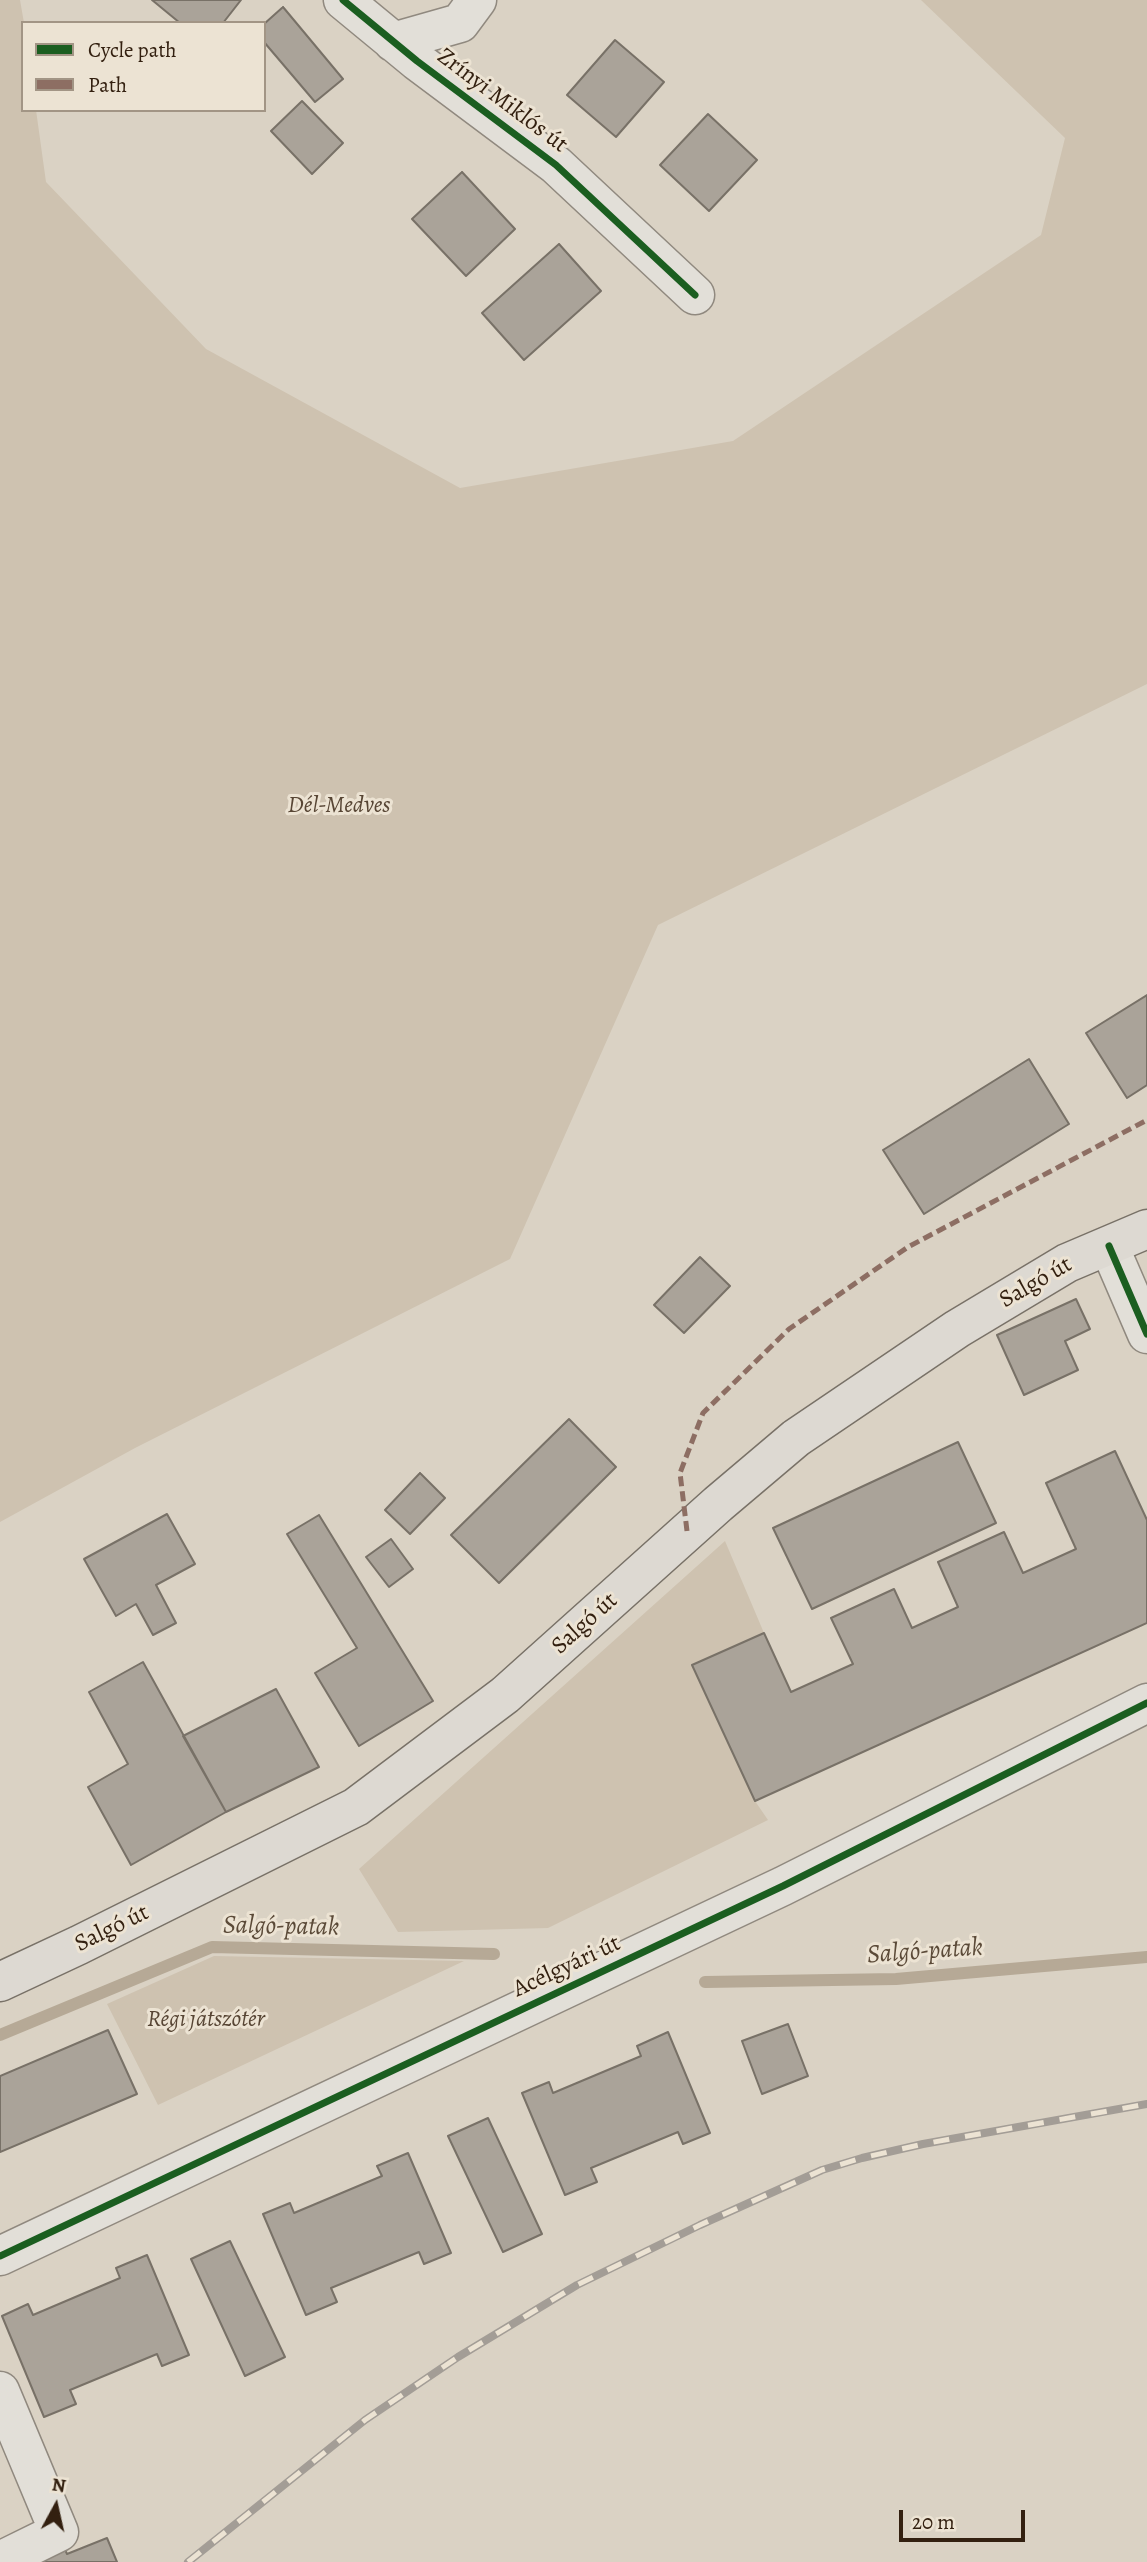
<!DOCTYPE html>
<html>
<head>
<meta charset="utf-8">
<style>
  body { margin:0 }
  #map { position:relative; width:1147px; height:2562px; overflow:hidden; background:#dad2c4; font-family:Alegreya,serif }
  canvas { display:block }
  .legend { position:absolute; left:21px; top:21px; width:245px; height:91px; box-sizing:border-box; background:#ece3d3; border:2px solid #a29585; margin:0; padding:9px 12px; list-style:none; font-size:21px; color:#332010 }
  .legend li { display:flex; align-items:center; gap:14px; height:35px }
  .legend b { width:35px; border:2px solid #a29585 }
  .north { position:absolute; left:21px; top:2471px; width:70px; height:70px; -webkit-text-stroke:5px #ece3d3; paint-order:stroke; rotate:8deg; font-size:19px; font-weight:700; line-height:28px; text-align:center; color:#332010 }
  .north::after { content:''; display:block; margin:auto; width:24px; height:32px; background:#332010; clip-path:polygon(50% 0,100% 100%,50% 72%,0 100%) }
  .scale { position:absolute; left:899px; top:2510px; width:126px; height:32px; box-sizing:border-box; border:4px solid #332010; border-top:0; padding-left:9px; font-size:21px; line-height:24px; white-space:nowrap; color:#332010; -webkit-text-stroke:5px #ece3d3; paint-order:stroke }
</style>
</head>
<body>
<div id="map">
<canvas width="1147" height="2562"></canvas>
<ul class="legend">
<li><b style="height:9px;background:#1b5e20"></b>Cycle path</li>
<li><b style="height:9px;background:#8d6e63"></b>Path</li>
</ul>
<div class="north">N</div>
<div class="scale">20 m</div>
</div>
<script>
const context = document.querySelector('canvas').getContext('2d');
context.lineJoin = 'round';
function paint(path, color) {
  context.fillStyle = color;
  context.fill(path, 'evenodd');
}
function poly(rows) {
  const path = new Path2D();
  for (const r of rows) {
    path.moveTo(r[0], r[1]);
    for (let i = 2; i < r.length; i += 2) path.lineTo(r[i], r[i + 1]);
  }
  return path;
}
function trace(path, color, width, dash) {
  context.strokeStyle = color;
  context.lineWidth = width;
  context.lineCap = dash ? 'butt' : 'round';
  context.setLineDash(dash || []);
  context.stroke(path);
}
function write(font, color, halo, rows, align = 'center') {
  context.font = font + ' Alegreya,serif';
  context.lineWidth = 6;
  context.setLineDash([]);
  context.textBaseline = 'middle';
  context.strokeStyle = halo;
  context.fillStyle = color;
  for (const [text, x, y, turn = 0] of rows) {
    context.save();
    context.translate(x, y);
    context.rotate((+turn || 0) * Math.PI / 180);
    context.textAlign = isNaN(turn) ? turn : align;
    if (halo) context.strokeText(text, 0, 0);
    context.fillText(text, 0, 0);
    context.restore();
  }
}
const green = poly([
  [0,0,20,0,24,23,23,110,36,110,46,182,206,349,460,488,733,441,1041,235,1065,138,921,0,1147,0,1147,684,658,925,510,1259,135,1448,0,1522],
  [725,1541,764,1633,692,1666,755,1801,768,1820,548,1928,398,1932,359,1869],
  [214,1956,464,1961,158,2105,107,2004]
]);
const stream = poly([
  [705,1982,896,1979,1147,1957],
  [0,2035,212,1947,494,1954]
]);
const building = poly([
  [152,0,241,0,223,23,180,23,152,0],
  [283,7,343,79,315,102,264,42,264,24,283,7],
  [615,40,664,82,616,137,567,95,615,40],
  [302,101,343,143,312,174,271,131,302,101],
  [708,114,757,160,709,211,660,165,708,114],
  [462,172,515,229,466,276,412,219,462,172],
  [559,244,601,291,524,360,482,313,559,244],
  [1147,995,1147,1085,1127,1098,1086,1033,1147,995],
  [1029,1059,1069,1124,924,1214,883,1150,1029,1059],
  [700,1257,730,1286,684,1333,654,1305,700,1257],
  [1076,1299,1090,1329,1065,1341,1078,1370,1024,1395,997,1335,1076,1299],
  [569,1419,616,1467,499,1583,451,1535,569,1419],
  [958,1442,996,1523,812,1609,773,1528,958,1442],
  [1115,1451,1147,1520,1147,1623,755,1801,692,1665,764,1633,791,1692,853,1664,831,1618,894,1589,912,1628,958,1607,938,1562,1004,1532,1023,1573,1076,1549,1046,1483,1115,1451],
  [420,1473,445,1498,410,1534,385,1510,420,1473],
  [167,1514,195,1564,156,1585,176,1623,153,1635,136,1604,116,1616,84,1559,167,1514],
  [319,1515,433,1701,359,1746,315,1673,357,1648,287,1534,319,1515],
  [391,1539,413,1569,389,1587,366,1557,391,1539],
  [143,1662,226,1812,131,1865,88,1787,128,1764,89,1692,143,1662],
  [276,1689,319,1767,226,1812,183,1736,276,1689],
  [788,2024,808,2076,762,2094,742,2041,788,2024],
  [108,2030,137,2094,0,2152,0,2076,108,2030],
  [668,2032,710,2133,683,2144,678,2132,591,2168,597,2182,565,2195,522,2093,549,2082,553,2093,641,2056,637,2046,668,2032],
  [488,2118,542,2234,503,2252,448,2136,488,2118],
  [408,2153,451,2253,424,2264,419,2252,331,2288,337,2302,306,2315,263,2214,290,2203,294,2213,382,2176,377,2166,408,2153],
  [230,2241,285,2357,245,2376,191,2259,230,2241],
  [147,2255,189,2355,162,2366,157,2354,70,2390,76,2404,44,2417,2,2316,28,2304,33,2315,120,2278,116,2268,147,2255],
  [107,2538,117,2562,38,2562,63,2545,67,2554,107,2538]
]);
const minor = poly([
  [343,0,417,61,556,165,695,295],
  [393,42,460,23,477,0],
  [1109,1246,1147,1334],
  [0,2256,783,1886,1147,1703],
  [0,2391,59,2532,0,2561]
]);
const major = poly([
  [0,1982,79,1945,356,1807,505,1695,718,1504,796,1438,957,1329,1067,1263,1147,1229]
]);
const rail = poly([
  [188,2562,365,2420,458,2357,577,2285,700,2225,822,2170,862,2158,923,2144,1147,2104]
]);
const quiet = poly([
  [687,1531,680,1473,703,1413,789,1329,908,1247,1147,1120]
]);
const cycleway = poly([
  [343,0,417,61,556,165,695,295],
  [1109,1246,1147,1334],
  [0,2256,783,1886,1147,1703]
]);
const streetNames = [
  ["Zrínyi Miklós út",502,101,37],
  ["Salgó út",1036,1283,-30],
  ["Salgó út",585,1624,-42],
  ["Salgó út",112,1929,-26],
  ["Acélgyári út",567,1967,-25]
];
const parkNames = [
  ["Dél-Medves",339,806],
  ["Régi játszótér",206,2020]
];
const waterNames = [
  ["Salgó-patak",281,1927,1],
  ["Salgó-patak",925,1952,-4]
];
paint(green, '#cec2b0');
trace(stream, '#b6a996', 12);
paint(building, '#aaa399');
trace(building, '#787167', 2);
trace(minor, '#90897f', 41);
trace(major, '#787167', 41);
trace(minor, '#e2dfd8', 38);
trace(major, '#ddd9d2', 38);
trace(rail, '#a39d96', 8);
trace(rail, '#ece3d3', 5, [16]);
trace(quiet, '#8d6e63', 5, [10, 5]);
trace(cycleway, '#1b5e20', 7);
write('24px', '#332010', '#ece3d3', streetNames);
write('italic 24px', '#574534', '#ece3d3', parkNames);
write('italic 26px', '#5b4a38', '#ece3d3', waterNames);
</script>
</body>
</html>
